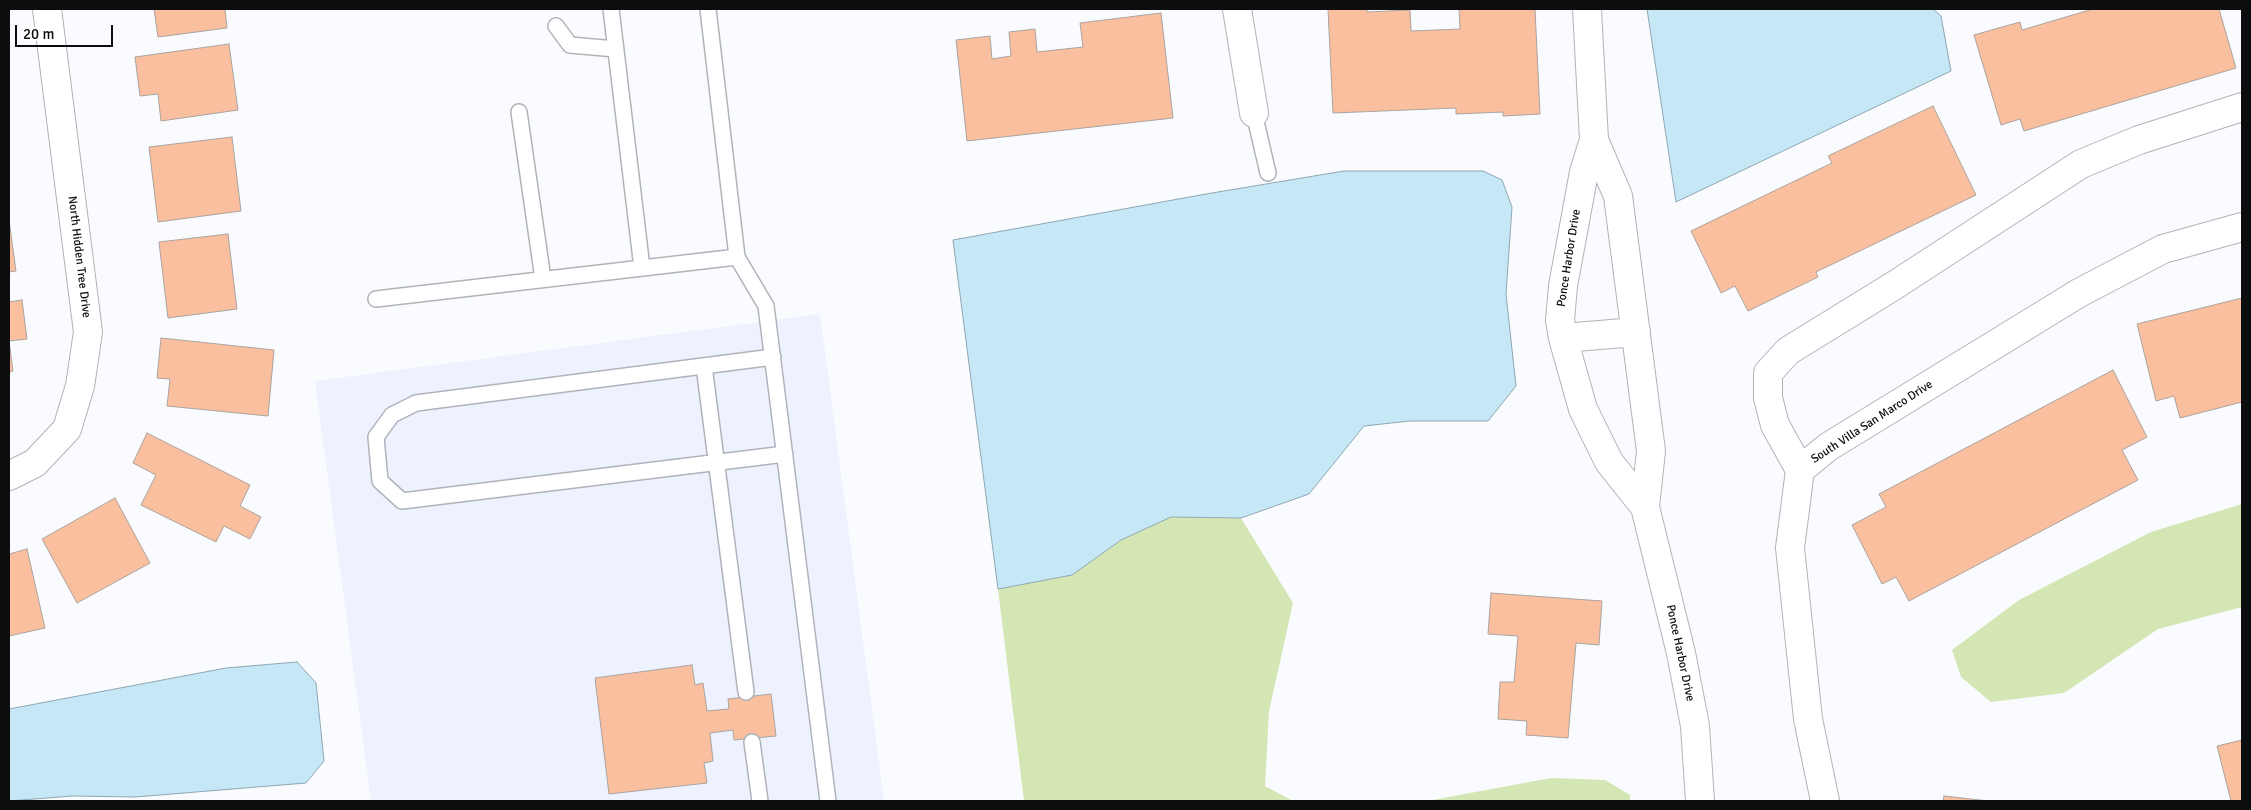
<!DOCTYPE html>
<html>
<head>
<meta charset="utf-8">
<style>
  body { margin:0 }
  #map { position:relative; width:2251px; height:810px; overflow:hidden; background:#fafbfe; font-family:Signika,sans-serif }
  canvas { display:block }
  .frame { position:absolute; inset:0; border:10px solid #0c0d0f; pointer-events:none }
  .scale { position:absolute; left:15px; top:25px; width:98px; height:22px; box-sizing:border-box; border:2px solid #0c0d0f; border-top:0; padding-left:6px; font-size:15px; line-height:18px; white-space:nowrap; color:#0c0d0f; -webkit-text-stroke:4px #fff; paint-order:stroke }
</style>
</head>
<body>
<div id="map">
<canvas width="2251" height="810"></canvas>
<div class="frame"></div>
<div class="scale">20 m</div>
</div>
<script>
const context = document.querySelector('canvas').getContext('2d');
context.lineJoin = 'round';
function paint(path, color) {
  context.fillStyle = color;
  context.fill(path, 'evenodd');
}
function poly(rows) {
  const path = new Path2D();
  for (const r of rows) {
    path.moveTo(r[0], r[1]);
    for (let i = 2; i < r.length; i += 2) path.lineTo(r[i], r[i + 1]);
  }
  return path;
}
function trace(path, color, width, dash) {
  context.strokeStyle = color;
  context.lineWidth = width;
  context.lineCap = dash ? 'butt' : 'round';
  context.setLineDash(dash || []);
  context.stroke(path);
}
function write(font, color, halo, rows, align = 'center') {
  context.font = font + ' Signika,sans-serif';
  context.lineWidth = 4;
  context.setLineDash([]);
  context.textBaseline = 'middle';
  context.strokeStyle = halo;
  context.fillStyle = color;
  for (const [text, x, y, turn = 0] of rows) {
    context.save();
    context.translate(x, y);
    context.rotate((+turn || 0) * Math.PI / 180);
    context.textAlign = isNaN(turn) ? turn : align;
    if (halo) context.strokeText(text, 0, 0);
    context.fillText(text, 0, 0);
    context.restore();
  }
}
const built = poly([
  [820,314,884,801,371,801,315,381]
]);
const green = poly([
  [2242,504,2242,607,2158,629,2064,693,1991,702,1961,677,1952,650,2019,600,2151,532],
  [1171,517,1241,518,1293,603,1269,711,1265,786,1293,801,1024,801,998,589,1072,575,1121,540],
  [1551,778,1605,780,1630,795,1630,801,1427,801]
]);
const water = poly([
  [1647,9,1933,9,1941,16,1951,71,1676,202,1647,9],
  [1344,171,1483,171,1502,180,1512,207,1506,294,1516,386,1488,421,1410,421,1364,426,1309,494,1241,518,1171,517,1121,540,1072,575,998,589,953,240,1206,194,1344,171],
  [297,662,316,683,324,761,306,783,135,797,73,796,9,801,9,709,226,668,297,662]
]);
const building = poly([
  [154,9,225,9,227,28,158,37,154,9],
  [1328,9,1367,9,1367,12,1410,10,1411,31,1460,29,1459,9,1535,9,1540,114,1503,116,1503,112,1456,114,1456,108,1333,113,1328,9],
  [2093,9,2219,9,2236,68,2024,131,2020,119,2001,125,1974,35,2020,22,2022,30,2093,9],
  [1161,13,1173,118,967,141,956,40,990,36,992,59,1011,56,1009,32,1035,29,1037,52,1083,47,1080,23,1161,13],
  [229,44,238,110,161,121,158,94,140,96,135,57,229,44],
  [1933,106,1976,195,1816,272,1818,277,1748,311,1735,286,1721,293,1691,231,1832,163,1828,156,1933,106],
  [232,137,241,211,158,222,149,147,232,137],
  [9,220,16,271,9,272,9,220],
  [228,234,237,309,168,318,159,242,228,234],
  [2242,298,2242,402,2180,418,2174,396,2156,401,2137,324,2242,298],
  [22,300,27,339,9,341,13,371,9,372,9,302,22,300],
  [161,338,274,350,268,416,167,406,170,379,157,378,161,338],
  [2113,370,2147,437,2122,450,2138,480,1909,601,1896,577,1882,584,1852,525,1886,507,1879,494,2113,370],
  [147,433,250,485,240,506,261,517,250,539,224,526,216,542,141,505,156,475,133,463,147,433],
  [115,498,150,563,77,603,42,539,115,498],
  [27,549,45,628,9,636,9,554,27,549],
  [1491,593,1602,601,1599,645,1576,643,1568,738,1526,735,1527,721,1498,719,1500,682,1514,682,1518,636,1488,634,1491,593],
  [692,665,695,685,703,683,707,711,729,709,728,699,771,694,776,736,734,740,733,730,710,733,713,761,704,763,707,783,609,794,595,678,692,665],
  [2242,740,2242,801,2231,801,2217,746,2242,740],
  [1944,796,1989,801,1943,801,1944,796]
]);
const lane = poly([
  [611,9,642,268],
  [708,9,737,257,766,306,828,801],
  [556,26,570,45,616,49],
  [519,112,543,279],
  [1254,113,1268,173],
  [376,299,737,257],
  [773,357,416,403,392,415,376,437,380,481,402,501,785,454],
  [704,366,746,692],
  [752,742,760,801]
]);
const street = poly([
  [1237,9,1254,113],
  [1587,9,1594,140,1618,196,1651,451,1645,507,1681,653,1695,726,1700,801],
  [1594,140,1584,172,1563,286,1560,320,1563,338,1583,409,1609,462,1645,507],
  [1563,338,1636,332],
  [1800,470,1775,425,1768,398,1768,373,1788,351,1895,285,2081,164,2139,140,2242,107],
  [9,476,35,463,67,429,80,386,88,332,47,9],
  [1825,801,1808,719,1790,548,1800,470,1828,447,2079,293,2163,249,2242,227]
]);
const streetNames = [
  ["North Hidden Tree Drive",79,257,83],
  ["Ponce Harbor Drive",1569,258,-81],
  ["South Villa San Marco Drive",1872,422,-33],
  ["Ponce Harbor Drive",1680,653,78]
];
paint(built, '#edf2fe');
paint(green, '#d4e6b3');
paint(water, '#c6e8f6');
trace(water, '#8ea6b1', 1);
paint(building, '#fabf9e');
trace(building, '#aaa39f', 1);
trace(lane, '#b0b3ba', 18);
trace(street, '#b0b3ba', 30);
trace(lane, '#fff', 15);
trace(street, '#fff', 28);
write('12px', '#0c0d0f', '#fff', streetNames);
</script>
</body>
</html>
